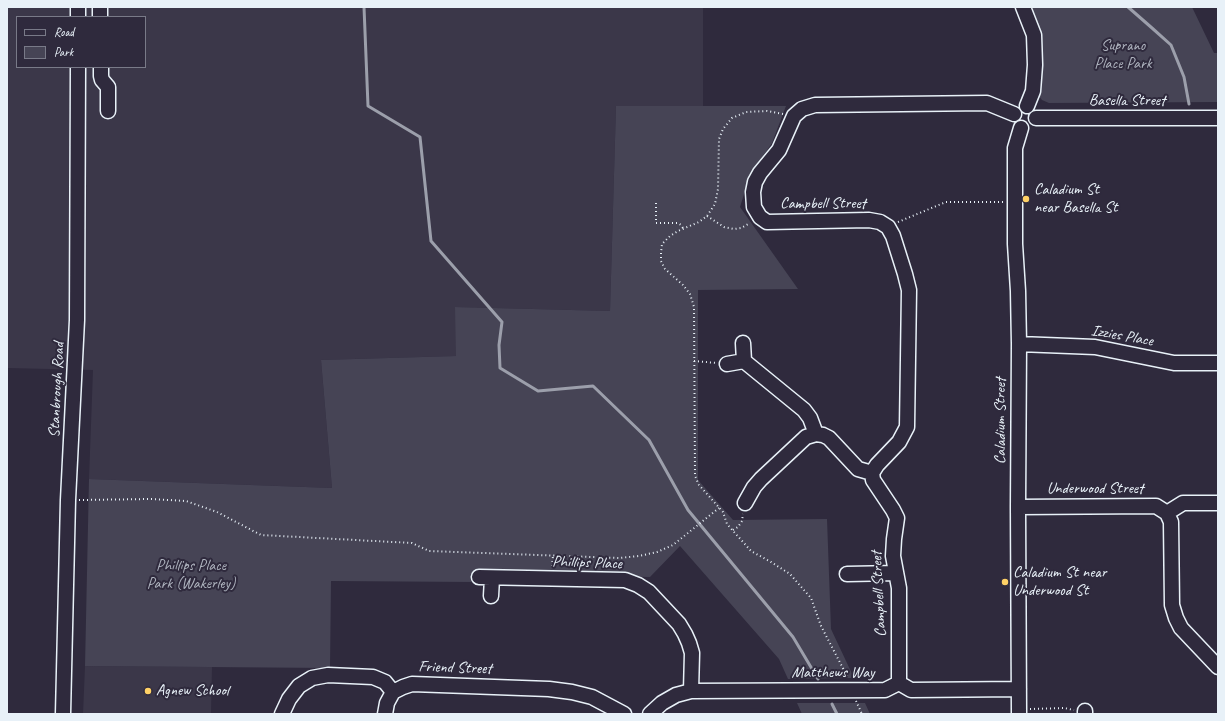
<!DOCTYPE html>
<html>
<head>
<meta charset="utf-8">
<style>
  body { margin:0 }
  #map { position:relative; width:1225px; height:721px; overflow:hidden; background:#2f2a3d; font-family:Caveat,sans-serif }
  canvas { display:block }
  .frame { position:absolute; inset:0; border:8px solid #e8f1f8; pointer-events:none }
  .legend { position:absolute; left:16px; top:16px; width:130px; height:52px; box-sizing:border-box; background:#2f2a3d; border:1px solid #797a88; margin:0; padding:5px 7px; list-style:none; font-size:12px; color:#e8f1f8 }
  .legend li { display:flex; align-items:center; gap:8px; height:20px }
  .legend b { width:20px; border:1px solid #797a88 }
</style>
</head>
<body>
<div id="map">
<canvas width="1225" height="721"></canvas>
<div class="frame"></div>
<ul class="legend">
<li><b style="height:5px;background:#2f2a3d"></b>Road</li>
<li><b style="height:11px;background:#464455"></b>Park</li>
</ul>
</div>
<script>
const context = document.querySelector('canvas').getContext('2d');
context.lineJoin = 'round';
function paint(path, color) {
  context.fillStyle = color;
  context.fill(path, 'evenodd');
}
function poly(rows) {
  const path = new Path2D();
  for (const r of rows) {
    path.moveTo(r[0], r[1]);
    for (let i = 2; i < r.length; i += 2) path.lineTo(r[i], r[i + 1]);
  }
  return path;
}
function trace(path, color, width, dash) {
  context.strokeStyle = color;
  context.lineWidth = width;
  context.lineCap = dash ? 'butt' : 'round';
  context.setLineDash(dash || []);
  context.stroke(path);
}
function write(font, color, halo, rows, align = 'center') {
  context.font = font + ' Caveat,sans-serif';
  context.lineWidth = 4;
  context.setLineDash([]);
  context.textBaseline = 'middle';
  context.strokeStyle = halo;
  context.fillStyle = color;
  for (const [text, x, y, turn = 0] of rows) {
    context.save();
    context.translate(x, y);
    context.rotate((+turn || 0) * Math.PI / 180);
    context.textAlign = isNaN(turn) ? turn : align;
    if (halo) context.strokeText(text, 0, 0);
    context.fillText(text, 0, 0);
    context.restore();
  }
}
const built = poly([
  [7,7,703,7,703,106,616,106,610,311,456,307,456,356,321,360,332,488,89,479,93,370,7,368],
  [17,17,145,17,145,67,17,67],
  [85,666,212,667,211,714,83,714]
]);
const green = poly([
  [1027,7,1192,7,1214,53,1218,53,1218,102,1049,103,1042,100,1036,92],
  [616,106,786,106,772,143,750,175,740,207,798,289,698,290,698,480,733,520,827,519,831,629,854,678,788,679,779,659,680,546,650,577,475,573,474,582,331,581,330,668,85,666,89,479,332,488,321,360,456,356,455,307,610,311],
  [797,703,865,703,870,714,802,714]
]);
const stream = poly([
  [364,7,368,106,420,137,431,241,502,322,499,345,500,368,538,391,593,386,649,440,688,510,793,637,818,679],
  [1128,7,1152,28,1171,45,1184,77,1189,104],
  [832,704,837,714]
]);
const path = poly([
  [783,114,767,111,746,112,732,118,723,129,719,139,718,189,715,204,707,216,699,222,678,231,670,236,662,244,661,253,661,261,665,269,683,285,690,294,694,307,695,476,699,485,723,512,727,524,751,551,771,562,790,574,811,598,821,626,848,678],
  [656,203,656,223,678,223,681,225,683,228],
  [707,216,724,227,734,229,741,228,750,223],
  [898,222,946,202,1004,202],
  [694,361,717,363],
  [79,500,152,499,186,501,217,512,261,535,412,543,429,551,619,558,639,556,657,552,673,545,719,508],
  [733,530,738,527,742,521,743,514],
  [552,566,553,556],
  [856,701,862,714],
  [1030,709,1064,708,1074,710]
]);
const minor = poly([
  [100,7,100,17],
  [1023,7,1034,35,1035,65,1033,91,1027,106],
  [78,17,78,7],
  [101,67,101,76,102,80,108,87,108,111],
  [1036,118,1218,118],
  [1019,344,1095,347,1174,363,1218,363],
  [744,361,804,410,810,418,816,434,823,435,829,438,858,469,872,473],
  [727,364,744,361,743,343],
  [745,503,754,487,761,479,806,437,816,434],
  [1018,507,1156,506,1167,513,1171,522,1172,605,1176,618,1181,628,1218,667],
  [1167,513,1183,503,1218,503],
  [847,574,896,573],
  [479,577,625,580,638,585,649,592,679,624,685,634,689,643,692,653,691,691],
  [491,596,492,578],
  [899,683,899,588,893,556,894,539,897,518,893,510,873,480,872,473,877,465,899,442,907,427,909,290,905,274,893,236,888,227,880,222,869,220,767,222,760,217,754,207,753,192,755,182,760,173,779,150,794,116,802,109,815,105,987,103,1014,114],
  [63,714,68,500,77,320,78,67],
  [282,714,289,699,299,686,312,678,328,675,373,677,385,682,393,692,403,687,412,684,549,689,572,692,592,697,624,714],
  [385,714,387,703,393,692],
  [650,714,662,703,676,695,691,691,885,690,899,683,911,690,1019,689],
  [1019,714,1018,507,1019,344,1018,291,1015,244,1015,148,1021,128],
  [1085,714,1085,711]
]);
const markers = [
  [1026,199,4,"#ffd166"],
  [1005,582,4,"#ffd166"],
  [148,691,4,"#ffd166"]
];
const parkNames = [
  ["Suprano",1123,46],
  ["Place Park",1123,64],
  ["Phillips Place",191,566],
  ["Park (Wakerley)",191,584]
];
const streetNames = [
  ["Basella Street",1127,101],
  ["Campbell Street",823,204],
  ["Izzies Place",1122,336,10],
  ["Stanbrough Road",57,390,-87],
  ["Caladium Street",1001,421,-90],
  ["Underwood Street",1095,489],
  ["Phillips Place",587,563,2],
  ["Campbell Street",879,594,-93],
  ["Friend Street",455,668,2],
  ["Matthews Way",833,673]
];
const poiNames = [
  ["Caladium St",1034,190],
  ["near Basella St",1034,208],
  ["Caladium St near",1013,573],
  ["Underwood St",1013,591],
  ["Agnew School",156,691]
];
paint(built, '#3b3749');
paint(green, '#464455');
trace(stream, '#9c9fab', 3);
trace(minor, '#e8f1f8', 17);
trace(path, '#e8f1f8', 2, [1, 3]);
trace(minor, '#2f2a3d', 14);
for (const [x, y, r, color] of markers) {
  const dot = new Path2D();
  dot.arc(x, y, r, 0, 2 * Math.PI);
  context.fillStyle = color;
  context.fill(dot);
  trace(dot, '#2f2a3d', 1.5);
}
write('16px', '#afb4bf', '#2f2a3d', parkNames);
write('16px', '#e8f1f8', '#2f2a3d', streetNames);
write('16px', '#e8f1f8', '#2f2a3d', poiNames, 'left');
</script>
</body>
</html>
